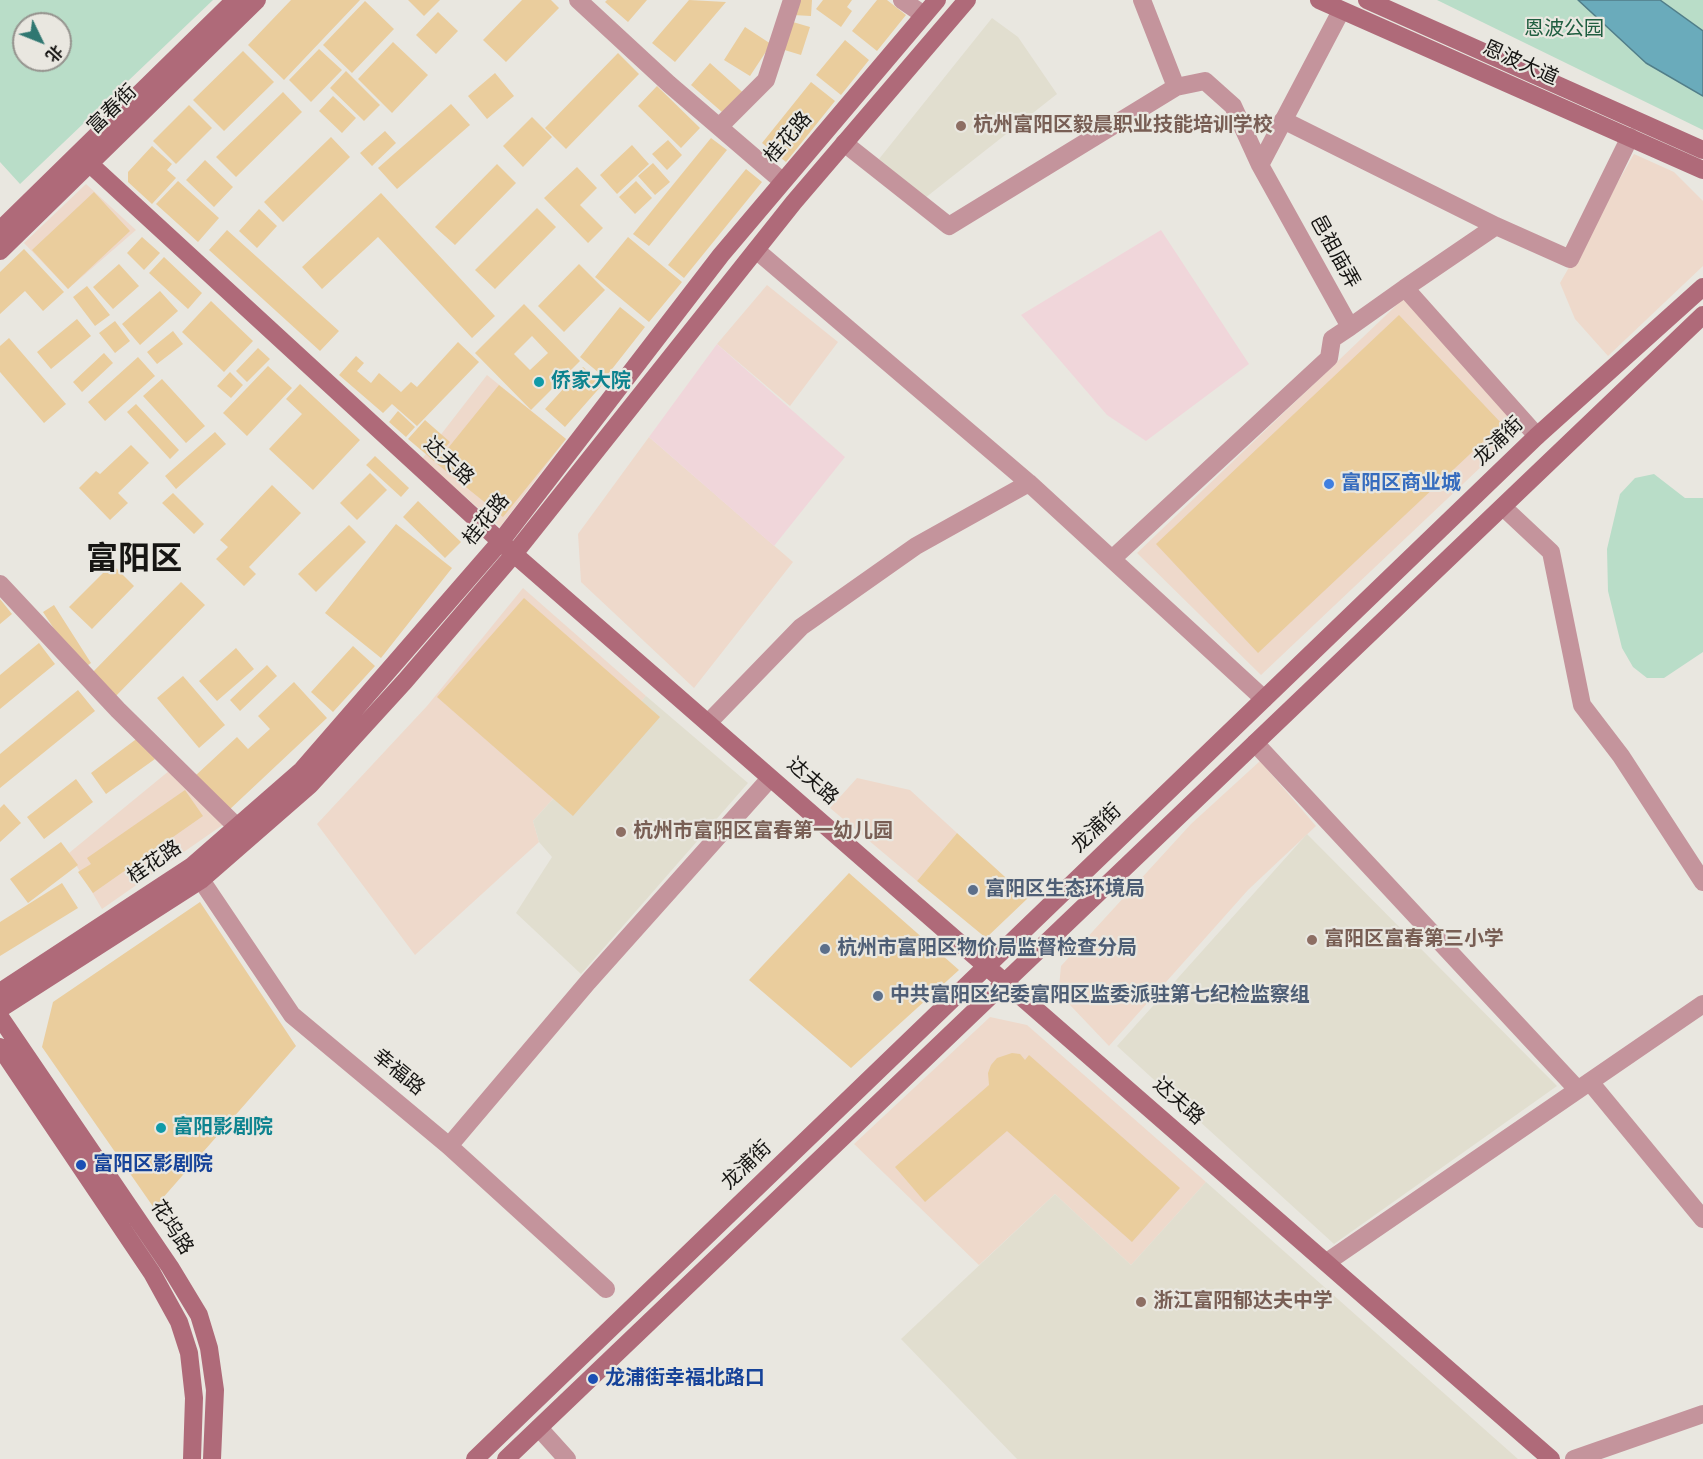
<!DOCTYPE html>
<html>
<head>
<meta charset="utf-8">
<style>
  body { margin:0 }
  #map { position:relative; width:1703px; height:1459px; overflow:hidden; background:#e9e7e0; font-family:Poppins,"Noto Sans SC",sans-serif }
  canvas { display:block }
  .north { position:absolute; left:12px; top:12px; width:60px; height:60px; box-sizing:border-box; background:#e9e7e0; border:2px solid #95938e; border-radius:50%; rotate:133deg; font-size:16px; font-weight:700; line-height:24px; text-align:center; color:#161513 }
  .north::after { content:''; display:block; margin:auto; width:21px; height:27px; background:#2f7771; clip-path:polygon(50% 0,100% 100%,50% 72%,0 100%) }
</style>
</head>
<body>
<div id="map">
<canvas width="1703" height="1459"></canvas>
<div class="north">北</div>
</div>
<script>
const context = document.querySelector('canvas').getContext('2d');
context.lineJoin = 'round';
function paint(path, color) {
  context.fillStyle = color;
  context.fill(path, 'evenodd');
}
function poly(rows) {
  const path = new Path2D();
  for (const r of rows) {
    path.moveTo(r[0], r[1]);
    for (let i = 2; i < r.length; i += 2) path.lineTo(r[i], r[i + 1]);
  }
  return path;
}
function trace(path, color, width, dash) {
  context.strokeStyle = color;
  context.lineWidth = width;
  context.lineCap = dash ? 'butt' : 'round';
  context.setLineDash(dash || []);
  context.stroke(path);
}
function write(font, color, halo, rows, align = 'center') {
  context.font = font + ' Poppins,"Noto Sans SC",sans-serif';
  context.lineWidth = 4.5;
  context.setLineDash([]);
  context.textBaseline = 'middle';
  context.strokeStyle = halo;
  context.fillStyle = color;
  for (const [text, x, y, turn = 0] of rows) {
    context.save();
    context.translate(x, y);
    context.rotate((+turn || 0) * Math.PI / 180);
    context.textAlign = isNaN(turn) ? turn : align;
    if (halo) context.strokeText(text, 0, 0);
    context.fillText(text, 0, 0);
    context.restore();
  }
}
const commercial = poly([
  [1634,154,1674,172,1703,201,1703,266,1608,356,1575,319,1560,283],
  [86,184,136,230,68,289,24,243],
  [767,285,838,342,790,406,717,344],
  [1405,297,1520,430,1261,675,1137,553],
  [487,375,566,439,500,527,422,459],
  [649,437,793,562,694,688,581,582,578,534],
  [523,588,646,696,533,821,539,842,415,955,317,824,427,706],
  [1260,761,1316,826,1248,890,1109,1046,1070,1005,1059,987,1061,966,1191,824],
  [175,766,224,824,102,909,69,853],
  [857,778,910,790,957,833,917,881,830,808],
  [990,1017,1027,1025,1206,1182,1131,1265,1055,1194,979,1265,854,1144]
]);
const industrial = poly([
  [1161,230,1249,364,1146,441,1107,415,1021,315],
  [717,344,845,457,774,546,649,437]
]);
const built = poly([
  [992,18,1018,37,1057,94,925,198,879,159],
  [646,696,748,783,581,974,516,913,552,857,539,842,533,821],
  [1307,834,1557,1086,1334,1244,1117,1046],
  [1206,1182,1518,1459,1017,1459,901,1339,1055,1194,1131,1265]
]);
const green = poly([
  [0,0,213,0,20,184,0,162],
  [24,24,60,24,60,60,24,60],
  [1437,0,1578,0,1646,63,1703,96,1703,130],
  [1660,0,1703,0,1703,31,1680,17],
  [1654,474,1685,498,1703,498,1703,652,1664,678,1647,678,1633,667,1622,648,1608,591,1607,549,1620,494,1635,478]
]);
const water = poly([
  [1578,0,1660,0,1703,31,1703,96,1646,63,1578,0]
]);
const building = poly([
  [291,0,360,0,284,80,248,45],
  [408,0,440,0,424,16],
  [522,0,551,0,559,8,506,62,483,40],
  [607,0,647,0,628,22,605,2],
  [689,0,726,2,675,62,652,43],
  [794,0,812,0,811,16,793,15],
  [823,0,852,0,847,7,852,11,841,27,816,9],
  [877,0,887,0,906,15,877,51,852,31],
  [365,1,394,29,352,73,323,45],
  [438,12,458,31,436,54,416,35],
  [786,20,810,27,801,55,778,48],
  [745,27,771,44,750,76,724,60],
  [845,40,869,60,841,95,816,75],
  [393,42,428,75,392,113,358,79],
  [319,49,342,70,311,102,289,80],
  [243,51,274,82,224,131,193,100],
  [618,53,639,74,566,149,545,128],
  [710,63,749,98,730,119,691,85],
  [346,71,380,105,364,121,330,88],
  [495,73,514,96,487,119,468,96],
  [811,82,835,101,786,162,762,143],
  [657,86,700,128,681,148,638,106],
  [283,92,302,112,236,177,216,157],
  [333,96,356,118,342,133,319,111],
  [451,104,470,125,397,189,378,168],
  [189,105,212,128,176,164,153,141],
  [532,117,552,137,523,167,503,146],
  [385,131,396,143,372,166,360,153],
  [331,137,350,157,283,222,264,202],
  [711,138,727,150,649,246,633,234],
  [668,140,682,155,667,170,652,154],
  [632,145,649,164,617,194,600,175],
  [152,146,172,164,167,170,176,178,152,204,128,182,128,172],
  [205,160,233,187,214,207,186,180],
  [653,163,670,182,655,195,638,176],
  [497,164,516,183,455,245,435,227],
  [577,167,597,188,580,205,603,228,588,243,544,198],
  [746,169,762,182,684,278,668,265],
  [178,181,219,218,198,242,156,204],
  [636,181,652,198,635,214,619,197],
  [94,192,130,231,68,289,32,250],
  [381,193,495,316,472,338,378,237,322,289,302,267],
  [537,208,556,227,495,289,475,270],
  [259,209,277,226,257,248,239,231],
  [227,230,339,331,320,351,209,250],
  [142,237,160,253,144,270,127,253],
  [628,237,682,282,649,322,595,277],
  [24,249,64,292,43,311,25,291,0,314,0,272],
  [164,257,202,293,188,309,149,273],
  [119,264,139,286,113,309,93,287],
  [579,264,605,290,564,332,538,306],
  [87,286,110,315,95,326,73,297],
  [160,291,178,311,140,345,122,324],
  [211,301,253,341,224,372,182,332],
  [524,304,580,361,531,410,475,353],
  [532,336,548,353,530,370,514,354],
  [620,307,645,327,605,378,580,357],
  [1399,315,1502,424,1258,653,1156,544],
  [77,319,91,336,51,369,37,352],
  [115,321,130,341,115,353,99,333],
  [173,331,183,344,157,364,147,352],
  [9,338,66,404,44,423,0,372,0,346],
  [458,342,479,362,417,426,392,404,383,413,339,375,356,356,364,363,357,371,371,383,379,373,401,392,411,382,417,387],
  [258,348,270,359,247,382,236,371],
  [104,353,113,363,82,392,73,382],
  [138,357,155,376,105,421,88,402],
  [268,366,292,388,247,436,223,413],
  [583,367,603,384,565,427,545,409],
  [230,372,243,385,231,398,217,386],
  [162,379,205,426,186,443,143,396],
  [300,384,360,440,313,490,269,449,302,414,286,399],
  [499,385,566,439,503,517,436,463],
  [136,404,179,450,170,459,127,412],
  [398,411,415,427,406,437,389,422],
  [425,420,450,442,434,461,408,439],
  [215,432,226,444,176,489,165,476],
  [131,445,149,463,118,493,128,503,110,520,79,488,96,471,100,474],
  [375,456,409,488,401,497,366,465],
  [370,473,387,490,357,520,340,503],
  [272,485,301,513,249,567,256,574,244,586,216,559,228,547,220,540],
  [173,493,204,524,194,534,162,503],
  [418,501,461,542,445,558,403,517],
  [396,524,452,568,381,658,325,613],
  [349,525,366,542,316,592,298,574],
  [112,564,134,586,92,629,69,607],
  [181,582,205,605,113,699,89,676],
  [524,598,660,717,573,816,437,697],
  [0,599,12,614,0,624],
  [54,605,91,663,81,670,43,612],
  [39,643,55,664,0,709,0,675],
  [353,646,375,666,333,712,311,692],
  [236,648,254,669,217,701,199,681],
  [267,665,277,676,240,711,230,700],
  [183,676,225,725,199,748,157,698],
  [294,682,327,718,228,811,195,776,237,737,248,749,270,729,258,716],
  [78,690,95,711,0,788,0,754],
  [139,737,155,759,106,794,91,773],
  [76,779,93,802,44,839,27,817],
  [185,790,203,816,93,893,78,872,91,864,87,858],
  [4,804,21,823,0,842,0,808],
  [957,833,1028,898,986,938,917,881],
  [61,842,78,865,28,903,10,879],
  [849,873,959,970,851,1068,749,980],
  [62,883,78,908,0,956,0,922],
  [200,902,296,1046,154,1208,42,1047,53,1002],
  [1012,1053,1020,1054,1025,1060,1029,1055,1180,1188,1132,1242,1007,1131,925,1202,895,1167,989,1085,988,1073,991,1065,997,1058]
]);
const street = poly([
  [578,0,669,84,782,181],
  [902,0,924,15],
  [1142,0,1176,87,1205,81,1233,106,1260,165,1350,327,1405,288,1537,436],
  [1283,120,1496,226,1570,259,1630,137],
  [719,127,766,80,792,0],
  [844,143,949,226,1176,87],
  [1260,165,1341,11],
  [756,250,1029,483,1264,699],
  [1405,288,1496,226],
  [1503,507,1551,552,1582,705,1621,756,1703,882],
  [1112,559,1329,358,1332,339,1350,327],
  [0,584,118,710,237,827],
  [708,723,801,627,916,546,1029,483],
  [1255,743,1578,1090],
  [193,868,292,1015,449,1146,606,1289],
  [1590,1082,1703,1219],
  [449,1146,588,982,765,784],
  [1327,1262,1703,1004],
  [539,1428,567,1459],
  [1574,1459,1703,1414]
]);
const secondary = poly([
  [1319,0,1703,170],
  [1367,0,1703,150],
  [79,154,514,554,1551,1459],
  [0,230,235,0],
  [0,251,257,0],
  [0,992,192,866,302,770,501,541,721,255,937,0],
  [0,1009,201,880,310,785,405,681,514,554,794,202,967,0],
  [0,1017,170,1267,199,1315,209,1348,215,1390,212,1459],
  [0,1047,152,1273,179,1322,189,1353,194,1398,192,1459],
  [475,1459,1537,436,1703,287],
  [506,1459,1703,315]
]);
const markers = [
  [961,126,6,"#8d6e63"],
  [539,382,6,"#0f9aa8"],
  [1329,484,6,"#3f7fe0"],
  [621,832,6,"#8d6e63"],
  [973,890,6,"#5c6f8a"],
  [1312,940,6,"#8d6e63"],
  [825,949,6,"#5c6f8a"],
  [878,996,6,"#5c6f8a"],
  [161,1128,6,"#0f9aa8"],
  [81,1165,6,"#1a4fb4"],
  [1141,1302,6,"#8d6e63"],
  [593,1379,6,"#1a4fb4"]
];
const parkNames = [
  ["恩波公园",1564,30]
];
const streetNames = [
  ["恩波大道",1520,64,24],
  ["富春街",113,110,-45],
  ["桂花路",789,138,-49],
  ["邑祖庙弄",1334,252,61],
  ["龙浦街",1499,442,-44],
  ["达夫路",448,462,43],
  ["桂花路",487,520,-51],
  ["达夫路",812,782,41],
  ["龙浦街",1097,829,-44],
  ["桂花路",155,863,-34],
  ["幸福路",398,1073,39],
  ["达夫路",1178,1102,41],
  ["龙浦街",747,1166,-44],
  ["花坞路",171,1228,57]
];
const educationNames = [
  ["杭州富阳区毅晨职业技能培训学校",973,126],
  ["杭州市富阳区富春第一幼儿园",633,832],
  ["富阳区富春第三小学",1324,940],
  ["浙江富阳郁达夫中学",1153,1302]
];
const cultureNames = [
  ["侨家大院",551,382],
  ["富阳影剧院",173,1128]
];
const shopNames = [
  ["富阳区商业城",1341,484]
];
const serviceNames = [
  ["富阳区生态环境局",985,890],
  ["杭州市富阳区物价局监督检查分局",837,949],
  ["中共富阳区纪委富阳区监委派驻第七纪检监察组",890,996]
];
const transitNames = [
  ["富阳区影剧院",93,1165],
  ["龙浦街幸福北路口",605,1379]
];
const townNames = [
  ["富阳区",134,561]
];
paint(commercial, '#eed9cb');
paint(industrial, '#f0d6da');
paint(built, '#e1decf');
paint(green, '#b9ddc8');
paint(water, '#6aabbb');
trace(water, '#517e89', 1.5);
paint(building, '#eacd9d');
trace(street, '#c4949c', 18);
trace(secondary, '#af6a79', 18);
for (const [x, y, r, color] of markers) {
  const dot = new Path2D();
  dot.arc(x, y, r, 0, 2 * Math.PI);
  context.fillStyle = color;
  context.fill(dot);
  trace(dot, '#e9e7e0', 2);
}
write('20px', '#205e40', '#e9e7e0', parkNames);
write('20px', '#161513', '#e9e7e0', streetNames);
write('bold 20px', '#785e54', '#e9e7e0', educationNames, 'left');
write('bold 20px', '#0d838f', '#e9e7e0', cultureNames, 'left');
write('bold 20px', '#366cbe', '#e9e7e0', shopNames, 'left');
write('bold 20px', '#4e5e75', '#e9e7e0', serviceNames, 'left');
write('bold 20px', '#164399', '#e9e7e0', transitNames, 'left');
write('bold 32px', '#161513', '#e9e7e0', townNames);
</script>
</body>
</html>
